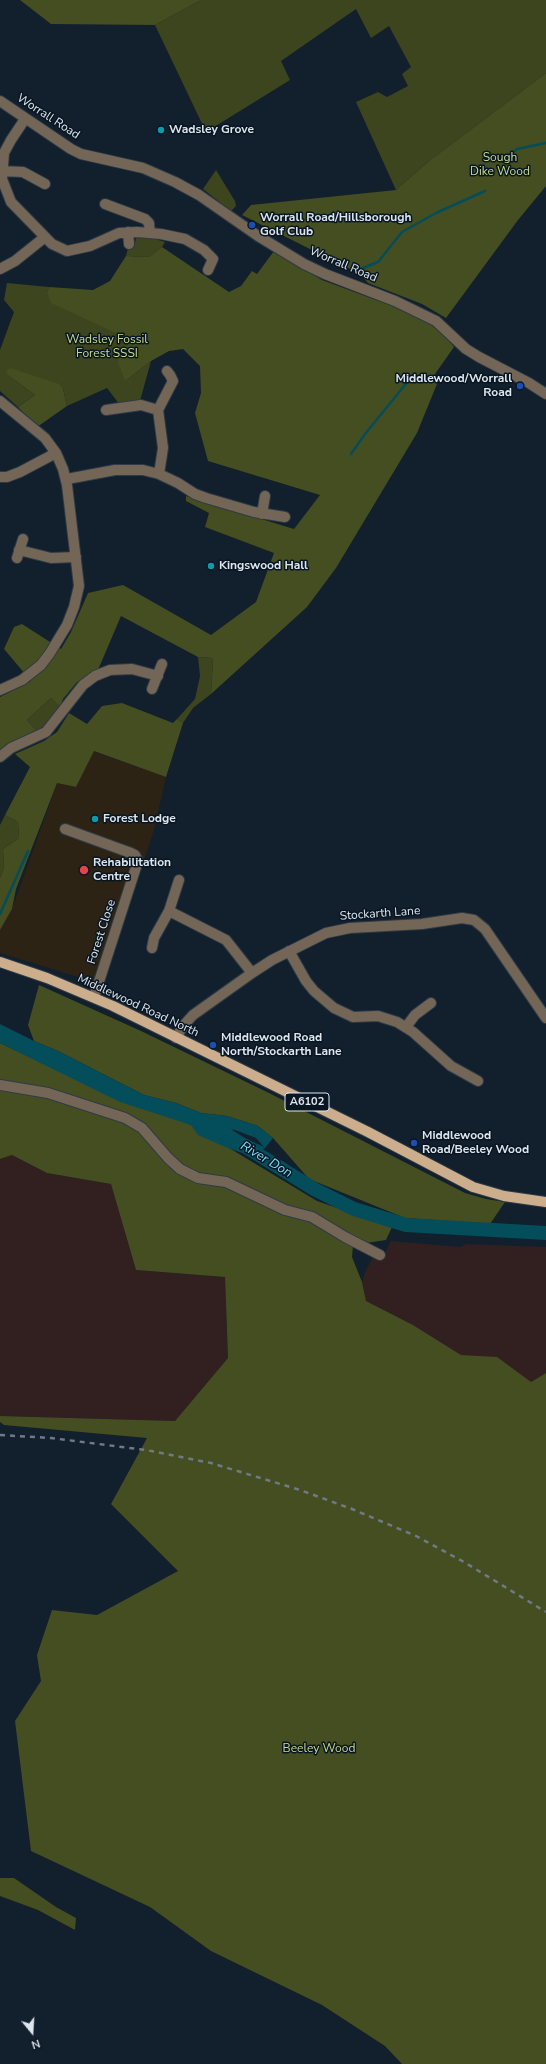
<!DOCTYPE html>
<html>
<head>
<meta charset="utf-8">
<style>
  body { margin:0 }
  #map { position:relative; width:546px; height:2064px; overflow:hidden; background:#121f2c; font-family:"Nunito Sans",sans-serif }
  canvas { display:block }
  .north { position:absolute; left:12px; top:2012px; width:40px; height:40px; -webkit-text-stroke:3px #091622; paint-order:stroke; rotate:162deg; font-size:11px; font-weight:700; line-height:16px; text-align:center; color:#dde6ef }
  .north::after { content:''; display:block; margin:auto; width:14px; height:18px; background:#dde6ef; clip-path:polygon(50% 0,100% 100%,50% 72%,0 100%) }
</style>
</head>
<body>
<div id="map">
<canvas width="546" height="2064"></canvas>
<div class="north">N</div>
</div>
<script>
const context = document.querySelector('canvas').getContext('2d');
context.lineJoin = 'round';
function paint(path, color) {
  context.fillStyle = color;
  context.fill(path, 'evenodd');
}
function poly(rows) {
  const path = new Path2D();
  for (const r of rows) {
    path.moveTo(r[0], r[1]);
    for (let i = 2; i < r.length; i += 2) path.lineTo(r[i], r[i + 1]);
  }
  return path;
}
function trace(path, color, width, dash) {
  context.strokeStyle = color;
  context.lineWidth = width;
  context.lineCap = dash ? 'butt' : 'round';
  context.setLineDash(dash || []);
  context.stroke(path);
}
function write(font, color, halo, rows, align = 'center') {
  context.font = font + ' "Nunito Sans",sans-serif';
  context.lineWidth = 3;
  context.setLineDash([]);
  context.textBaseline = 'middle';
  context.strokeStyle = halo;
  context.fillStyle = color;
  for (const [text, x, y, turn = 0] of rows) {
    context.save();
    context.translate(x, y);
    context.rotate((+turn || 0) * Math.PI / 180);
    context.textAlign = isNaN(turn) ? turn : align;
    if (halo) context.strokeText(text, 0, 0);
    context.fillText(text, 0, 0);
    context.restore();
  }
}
const industrial = poly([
  [12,1155,47,1173,111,1184,136,1270,225,1277,228,1358,175,1421,0,1416,0,1159],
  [391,1241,461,1247,466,1244,546,1247,546,1373,531,1382,485,1357,461,1355,413,1325,366,1301,362,1282,366,1270,374,1255,382,1258]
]);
const medical = poly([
  [93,751,166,777,154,830,104,985,0,953,0,930,12,909,57,783,76,787]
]);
const green = poly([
  [201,0,546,0,546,73,429,161,396,190,356,102,378,92,387,97,408,86,402,74,411,67,389,26,371,38,356,9,281,61,290,80,206,132,155,25],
  [216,170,235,201,236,206,231,211,203,189],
  [136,238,152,238,165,242,162,247,149,257,126,256,128,248,134,247],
  [7,283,49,287,47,292,148,344,125,381,151,361,140,401,120,405,107,388,67,406,63,389,9,376,35,395,18,407,0,391,0,350,14,312,4,300],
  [198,657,213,658,211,694,193,708,183,723,177,719,195,699,200,676],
  [51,698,60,707,50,722,37,731,27,720],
  [5,815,18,822,19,838,3,849,4,868,0,878,0,825]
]);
const forest = poly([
  [20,0,201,0,155,25,51,24],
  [546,73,546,186,518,220,446,318,422,304,368,283,360,274,242,215,251,205,396,190,429,161],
  [162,247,229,292,241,286,252,271,257,274,274,251,322,280,395,307,425,320,445,336,454,347,435,374,439,379,417,433,336,568,307,607,211,694,213,658,198,657,121,616,98,670,77,682,63,699,60,707,51,698,27,720,37,731,0,750,0,697,31,681,4,649,14,627,22,624,61,649,71,632,88,593,123,585,211,635,256,602,274,553,205,527,209,513,186,501,186,496,294,529,320,495,208,461,195,413,201,393,200,366,183,349,169,351,151,361,125,381,118,362,131,340,51,303,47,292,49,287,93,290,110,281,126,256,149,257],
  [10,368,59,384,63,389,67,406,37,427,18,407,35,395,9,376,6,371],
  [122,703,173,723,177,719,183,723,166,777,94,751,76,787,57,783,16,889,12,909,0,930,0,878,4,868,3,849,19,838,18,822,5,815,30,767,15,754,44,741,57,732,69,713,87,724,102,706],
  [39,985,141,1031,267,1092,465,1193,486,1199,505,1202,490,1224,405,1218,309,1179,273,1138,258,1126,227,1116,201,1113,176,1103,144,1095,58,1051,34,1041,28,1025],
  [0,1043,40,1062,191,1125,317,1201,392,1227,386,1240,353,1245,352,1257,362,1282,366,1301,413,1325,461,1355,497,1357,531,1382,546,1373,546,2064,402,2064,385,2046,322,2005,211,1951,150,1907,31,1851,15,1721,41,1681,37,1655,52,1610,97,1615,178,1571,111,1504,147,1438,4,1425,0,1422,0,1416,175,1421,228,1358,225,1277,136,1270,111,1184,47,1173,12,1155,0,1159],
  [0,1878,14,1878,56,1907,76,1918,75,1930,38,1910,0,1896]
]);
const water = poly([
  [0,1024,34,1041,58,1051,144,1095,176,1103,201,1113,227,1116,258,1126,273,1138,265,1148,250,1156,223,1146,198,1135,191,1125,120,1102,0,1043],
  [215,1128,235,1130,256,1138,264,1147,243,1137,225,1134]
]);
const stream = poly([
  [506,158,517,149,546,143],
  [358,270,378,262,402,232,436,213,485,191],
  [351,454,365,434,409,380],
  [0,914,28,851]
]);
const river = poly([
  [200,1122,209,1124,314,1189,354,1209,406,1225,546,1233]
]);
const minor = poly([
  [0,101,71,149,81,154,143,168,175,182,199,195,258,236,304,264,325,274,395,301,436,321,466,349,479,357,529,383,546,394],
  [25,119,11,140,4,153,2,179,11,202,52,244,67,251,90,246,119,233,137,232,161,234,185,239,204,250,213,259,208,270],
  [2,171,23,172,45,184],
  [105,204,145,219,149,223,150,233],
  [128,232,129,244],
  [0,269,15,261,45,237],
  [0,401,45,438,56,453,63,469,67,485,79,586,74,607,67,625,50,653,41,665,22,680,0,690],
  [106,410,141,405,158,410],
  [159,474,163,448,158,410,173,381,170,375,167,371],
  [0,477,7,477,20,472,56,453],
  [67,479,115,470,143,470,159,474,178,483,195,494,206,498,254,512,285,517],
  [262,514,265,496],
  [19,550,51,558,76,557],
  [17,558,23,539],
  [152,689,162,664],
  [0,757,11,748,46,732,83,685,95,676,110,670,132,669,158,676],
  [65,829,131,853,135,855,138,861,94,997],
  [169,911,226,940,252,973],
  [152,948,154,938,169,911,179,880],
  [289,951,306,981,314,991,334,1008,353,1017,378,1016,397,1022,413,1032,451,1066,478,1081],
  [406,1027,415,1015,431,1003],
  [176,1038,183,1026,193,1015,252,973,272,960,326,933,350,928,422,924,462,918,474,920,485,929,546,1018],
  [0,1085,48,1093,125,1118,142,1128,168,1158,180,1169,198,1178,226,1182,285,1210,312,1217,345,1237,380,1255]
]);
const major = poly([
  [0,962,47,978,113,1006,368,1132,473,1187,504,1196,546,1202]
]);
const rail = poly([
  [0,1435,51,1438,146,1450,211,1463,300,1490,352,1509,416,1536,464,1562,546,1612]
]);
const markers = [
  [161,130,4,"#0f9aa8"],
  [252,225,4,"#1a4fb4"],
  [520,386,4,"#1a4fb4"],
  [211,566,4,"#0f9aa8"],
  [95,819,4,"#0f9aa8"],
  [84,870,5,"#e0444e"],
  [213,1045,4,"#1a4fb4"],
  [414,1143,4,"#1a4fb4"]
];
const shields = [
  [307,1102,44]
];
const shieldNames = [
  ["A6102",307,1102]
];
const streetNames = [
  ["Worrall Road",48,117,33],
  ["Worrall Road",343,265,23],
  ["Stockarth Lane",380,914,-4],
  ["Forest Close",102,932,-72],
  ["Middlewood Road North",138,1006,25]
];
const poiNames = [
  ["Wadsley Grove",169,130],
  ["Worrall Road/Hillsborough",260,218],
  ["Golf Club",260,232],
  ["Middlewood/Worrall",512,379,"right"],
  ["Road",512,393,"right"],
  ["Kingswood Hall",219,566],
  ["Forest Lodge",103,819],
  ["Rehabilitation",93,863],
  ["Centre",93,877],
  ["Middlewood Road",221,1038],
  ["North/Stockarth Lane",221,1052],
  ["Middlewood",422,1136],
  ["Road/Beeley Wood",422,1150]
];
const parkNames = [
  ["Sough",500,158],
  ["Dike Wood",500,172],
  ["Wadsley Fossil",107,340],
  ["Forest SSSI",107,354],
  ["Beeley Wood",319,1749]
];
const waterNames = [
  ["River Don",266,1160,31]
];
paint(industrial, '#321f20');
paint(medical, '#2d2314');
paint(green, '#3d451e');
paint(forest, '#454e21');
paint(water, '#044d5b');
trace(stream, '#044d5b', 2.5);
trace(river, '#044d5b', 14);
trace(minor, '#2e3b47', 12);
trace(major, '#2e3b47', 12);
trace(minor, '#746656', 10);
trace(major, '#ccae8d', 10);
trace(rail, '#6f7a85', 2.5, [5, 5]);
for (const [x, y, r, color] of markers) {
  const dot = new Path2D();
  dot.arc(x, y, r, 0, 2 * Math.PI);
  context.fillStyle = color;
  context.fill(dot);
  trace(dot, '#091622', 1.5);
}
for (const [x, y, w] of shields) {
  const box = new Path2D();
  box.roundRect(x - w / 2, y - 9, w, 18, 3);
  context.fillStyle = '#091622';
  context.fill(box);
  trace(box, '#dde6ef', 1);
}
write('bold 11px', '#dde6ef', null, shieldNames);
write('12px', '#dde6ef', '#091622', streetNames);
write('bold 12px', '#dde6ef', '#091622', poiNames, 'left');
write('12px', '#c9da90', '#091622', parkNames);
write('italic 13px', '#7dddf7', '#091622', waterNames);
</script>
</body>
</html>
